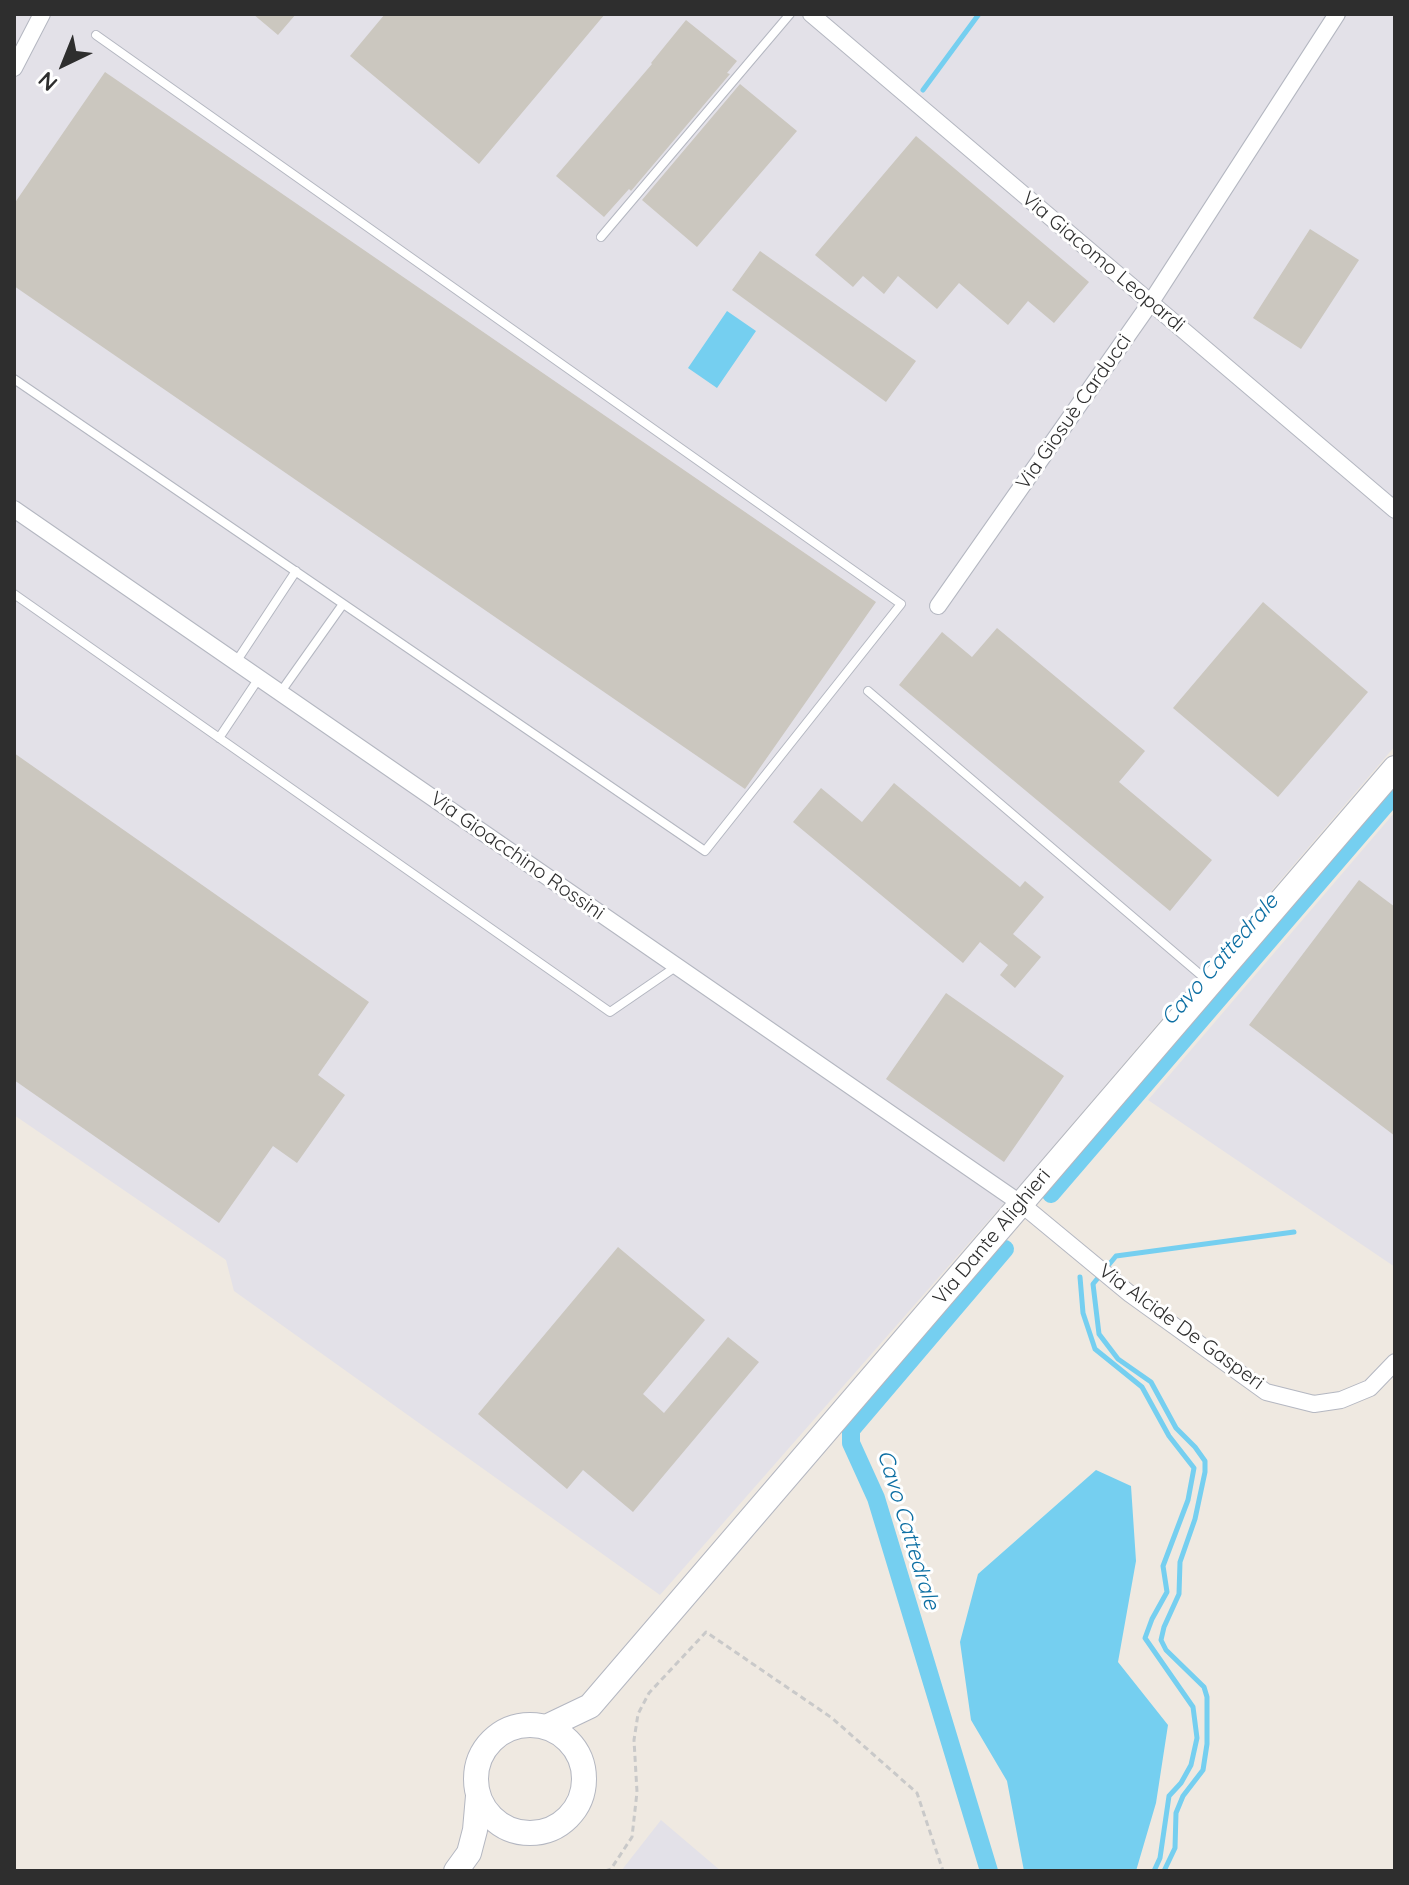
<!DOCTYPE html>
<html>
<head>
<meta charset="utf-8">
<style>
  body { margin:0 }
  #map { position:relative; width:1409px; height:1885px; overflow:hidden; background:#efe9e1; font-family:Quicksand,sans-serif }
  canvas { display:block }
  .frame { position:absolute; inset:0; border:16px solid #2e2e2e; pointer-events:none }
  .north { position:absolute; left:24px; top:24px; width:80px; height:80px; -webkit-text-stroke:6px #fff; paint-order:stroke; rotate:223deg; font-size:22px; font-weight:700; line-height:32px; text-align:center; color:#2e2e2e }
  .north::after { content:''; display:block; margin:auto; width:28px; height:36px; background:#2e2e2e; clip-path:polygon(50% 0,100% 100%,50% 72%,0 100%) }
</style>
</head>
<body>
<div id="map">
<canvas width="1409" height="1885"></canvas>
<div class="frame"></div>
<div class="north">N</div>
</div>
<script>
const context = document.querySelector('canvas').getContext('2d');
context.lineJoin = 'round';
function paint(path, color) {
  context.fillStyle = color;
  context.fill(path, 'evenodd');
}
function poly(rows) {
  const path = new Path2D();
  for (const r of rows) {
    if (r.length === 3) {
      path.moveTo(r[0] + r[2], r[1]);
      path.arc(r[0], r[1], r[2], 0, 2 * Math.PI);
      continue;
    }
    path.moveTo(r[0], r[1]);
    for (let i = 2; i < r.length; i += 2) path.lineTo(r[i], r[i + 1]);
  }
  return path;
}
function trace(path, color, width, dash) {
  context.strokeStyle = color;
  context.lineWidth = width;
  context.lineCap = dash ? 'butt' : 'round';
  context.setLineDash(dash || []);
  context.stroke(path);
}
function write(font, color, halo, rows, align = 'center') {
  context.font = font + ' Quicksand,sans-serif';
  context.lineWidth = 6;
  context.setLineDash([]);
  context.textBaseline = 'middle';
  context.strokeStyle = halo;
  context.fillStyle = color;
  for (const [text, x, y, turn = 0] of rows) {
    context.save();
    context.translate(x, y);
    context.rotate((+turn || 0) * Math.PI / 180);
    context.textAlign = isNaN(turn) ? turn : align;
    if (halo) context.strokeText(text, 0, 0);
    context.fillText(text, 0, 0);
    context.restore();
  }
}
const industrial = poly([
  [14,14,1395,14,1395,746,1032,1171,660,1595,234,1291,226,1260,14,1115],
  [1395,812,1395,1267,1148,1100],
  [661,1820,721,1871,621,1871]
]);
const water = poly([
  [727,311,756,331,717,388,688,368],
  [1096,1470,1131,1486,1136,1561,1118,1662,1168,1725,1156,1803,1136,1871,1024,1871,1007,1781,971,1720,960,1642,978,1574]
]);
const stream = poly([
  [923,90,979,14],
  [1080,1277,1083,1313,1095,1349,1142,1387,1169,1436,1194,1468,1188,1500,1163,1566,1167,1592,1152,1619,1145,1638,1193,1707,1197,1738,1191,1765,1181,1783,1169,1796,1160,1858,1154,1871],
  [1164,1871,1175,1848,1176,1813,1183,1796,1203,1770,1207,1744,1207,1697,1204,1687,1166,1650,1161,1640,1164,1627,1179,1594,1180,1562,1195,1519,1205,1472,1205,1461,1195,1447,1176,1428,1151,1382,1118,1359,1099,1334,1093,1284,1116,1256,1294,1232]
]);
const canal = poly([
  [1051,1194,1395,794],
  [989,1871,876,1498,851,1443,851,1430,1005,1249]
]);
const building = poly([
  [253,14,296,14,278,35],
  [385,14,605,14,479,164,350,56],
  [686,20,737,61,727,73,730,74,631,191,629,189,604,217,556,176,652,64,651,63],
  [105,72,876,602,745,789,14,286,14,204],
  [740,84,797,131,697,247,642,200],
  [916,136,1089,282,1054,323,1028,301,1008,325,959,283,937,309,898,276,884,294,863,276,853,287,815,255],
  [1310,229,1359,260,1301,349,1253,318],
  [760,251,916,361,886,402,732,290],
  [1263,602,1368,692,1278,797,1173,708],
  [997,628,1145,751,1119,782,1212,860,1170,911,899,685,942,632,972,657],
  [14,753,369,1002,318,1075,345,1095,297,1163,273,1146,219,1223,14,1080],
  [894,783,1020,887,1025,881,1044,897,1013,934,1041,957,1015,988,1000,975,1008,965,980,942,963,963,793,822,821,788,862,822],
  [1359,880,1395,907,1395,1136,1249,1025],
  [946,993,1064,1076,1004,1162,886,1079],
  [618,1247,705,1320,643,1394,664,1413,728,1337,759,1362,633,1512,583,1470,567,1489,478,1414]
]);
const path = poly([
  [605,1871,611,1869,632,1837,637,1792,634,1740,638,1714,649,1693,706,1632,832,1718,917,1793,943,1871]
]);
const lane = poly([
  [601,237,790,14],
  [14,379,705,851,901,604,96,35],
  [14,594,610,1012,677,966],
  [236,662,296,571],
  [868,691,1209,982],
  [280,693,343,604],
  [219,738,259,678]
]);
const street = poly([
  [811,14,1395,510],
  [14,68,42,14],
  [14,509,1020,1203,1130,1294,1266,1392,1314,1404,1341,1400,1370,1388,1395,1362],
  [938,606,1151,302,1337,14]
]);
const secondary = poly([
  [530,1779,54],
  [546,1727,590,1706,1395,768],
  [456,1871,469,1853,475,1830,478,1796]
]);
const streetNames = [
  ["Via Giacomo Leopardi",1103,262,40],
  ["Via Giosuè Carducci",1074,412,-55],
  ["Via Gioacchino Rossini",517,856,35],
  ["Via Dante Alighieri",992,1237,-50],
  ["Via Alcide De Gasperi",1181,1327,36]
];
const waterNames = [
  ["Cavo Cattedrale",1220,960,-49],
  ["Cavo Cattedrale",908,1530,73]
];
paint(industrial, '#e3e1e8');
paint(water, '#75cff0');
trace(stream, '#75cff0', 5);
trace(canal, '#75cff0', 18);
paint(building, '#cbc7bf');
trace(lane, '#b4b7c1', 10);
trace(street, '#b4b7c1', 18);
trace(secondary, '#b4b7c1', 26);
trace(path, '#c9c9c9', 3, [6, 4]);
trace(lane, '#fff', 8);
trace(street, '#fff', 16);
trace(secondary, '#fff', 24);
write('20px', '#2e2e2e', '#fff', streetNames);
write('italic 22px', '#0d6fa3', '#fff', waterNames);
</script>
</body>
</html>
